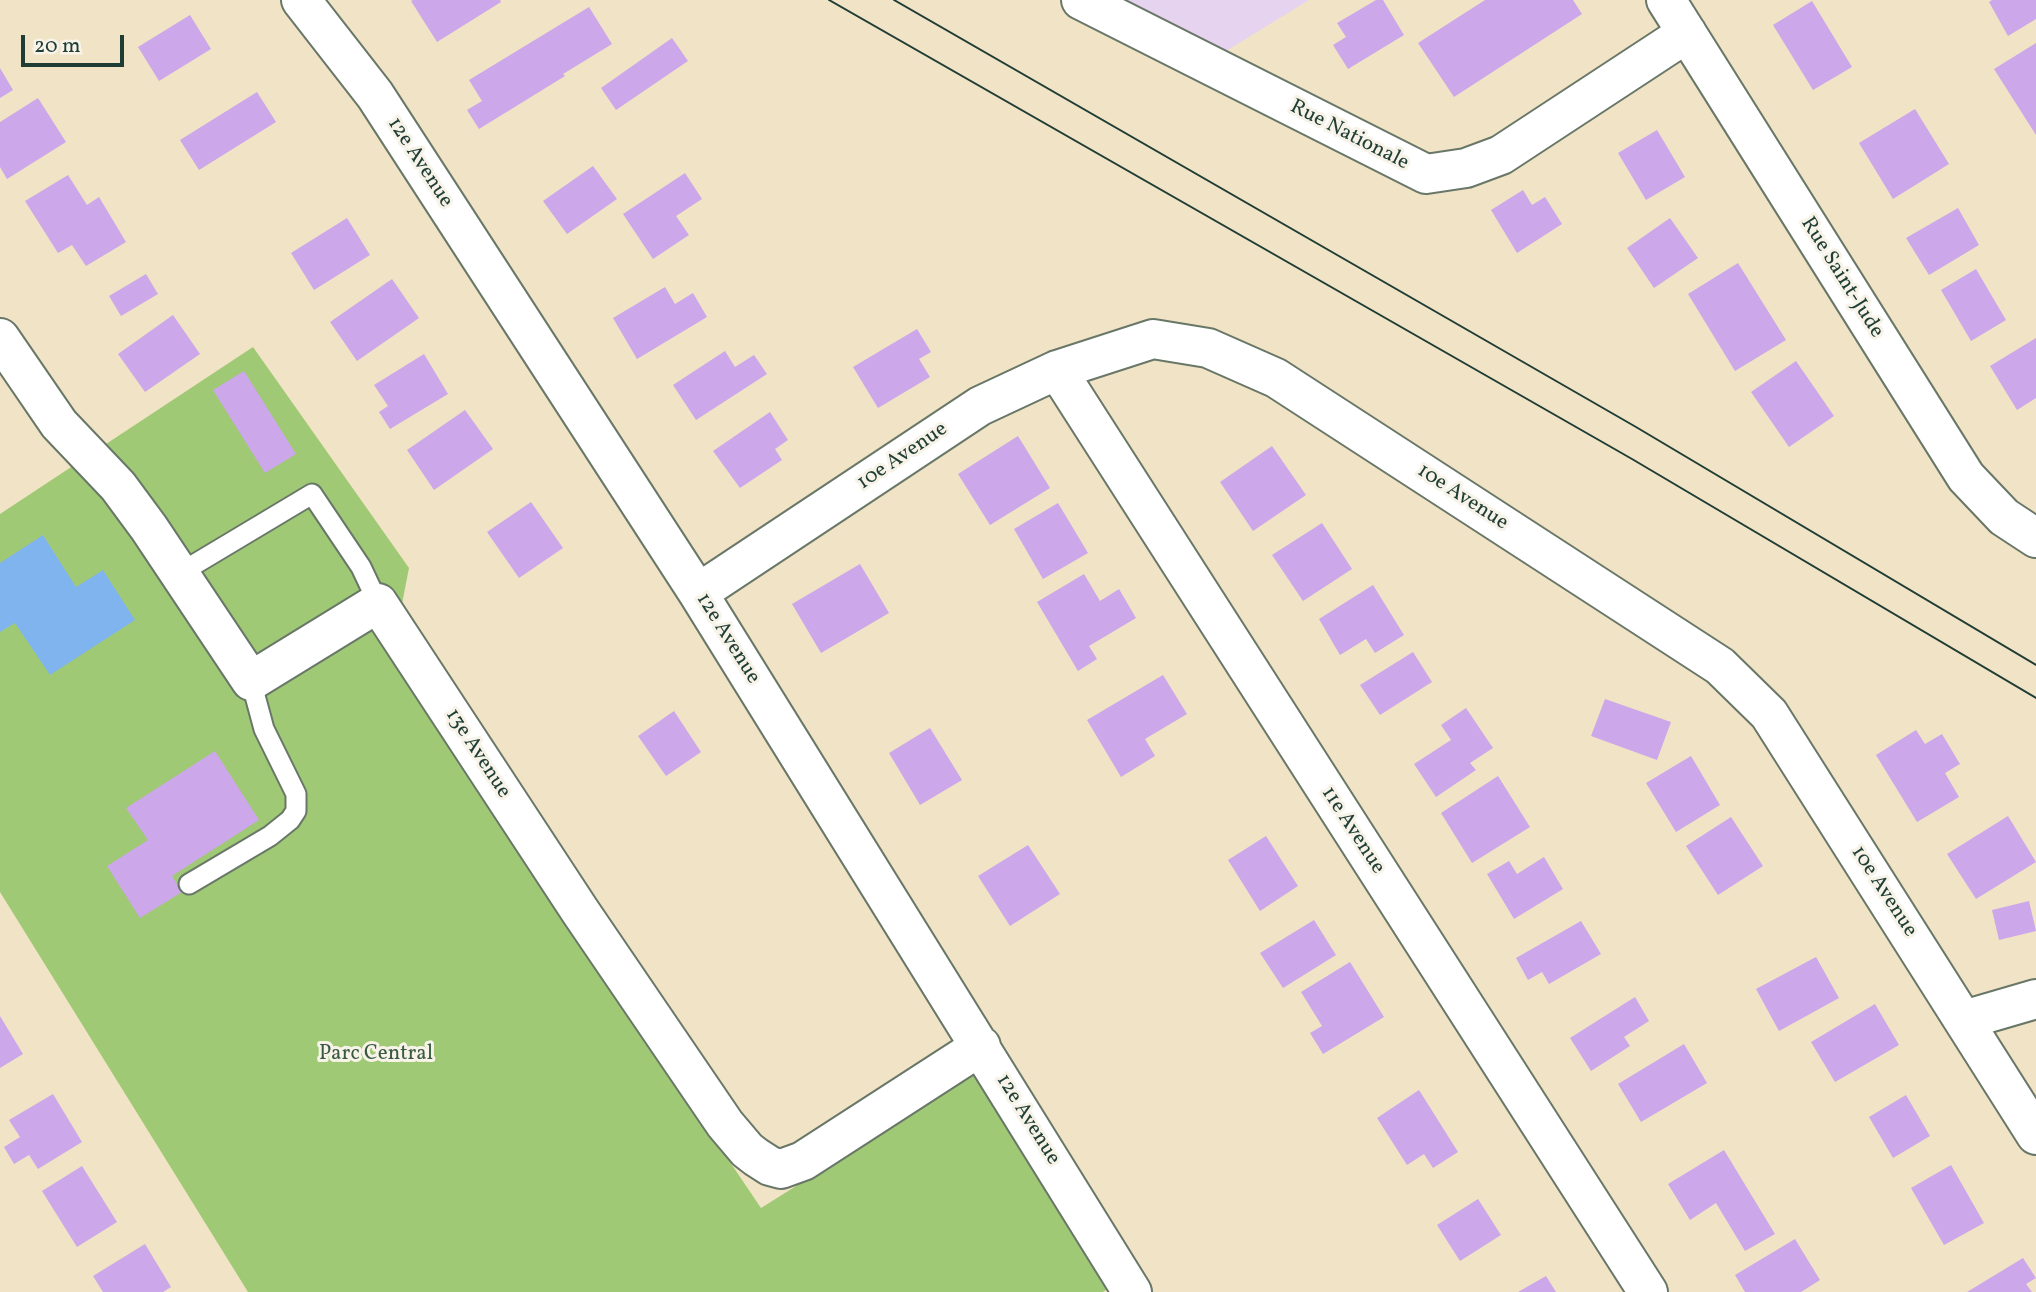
<!DOCTYPE html>
<html>
<head>
<meta charset="utf-8">
<style>
  body { margin:0 }
  #map { position:relative; width:2036px; height:1292px; overflow:hidden; background:#f1e3c6; font-family:Vollkorn,serif }
  canvas { display:block }
  .scale { position:absolute; left:21px; top:35px; width:103px; height:32px; box-sizing:border-box; border:4px solid #1f3d34; border-top:0; padding-left:9px; font-size:21px; line-height:24px; white-space:nowrap; color:#1f3d34; -webkit-text-stroke:5px #f7f3e8; paint-order:stroke }
</style>
</head>
<body>
<div id="map">
<canvas width="2036" height="1292"></canvas>
<div class="scale">20 m</div>
</div>
<script>
const context = document.querySelector('canvas').getContext('2d');
context.lineJoin = 'round';
function paint(path, color) {
  context.fillStyle = color;
  context.fill(path, 'evenodd');
}
function poly(rows) {
  const path = new Path2D();
  for (const r of rows) {
    path.moveTo(r[0], r[1]);
    for (let i = 2; i < r.length; i += 2) path.lineTo(r[i], r[i + 1]);
  }
  return path;
}
function trace(path, color, width, dash) {
  context.strokeStyle = color;
  context.lineWidth = width;
  context.lineCap = dash ? 'butt' : 'round';
  context.setLineDash(dash || []);
  context.stroke(path);
}
function write(font, color, halo, rows, align = 'center') {
  context.font = font + ' Vollkorn,serif';
  context.lineWidth = 6;
  context.setLineDash([]);
  context.textBaseline = 'middle';
  context.strokeStyle = halo;
  context.fillStyle = color;
  for (const [text, x, y, turn = 0] of rows) {
    context.save();
    context.translate(x, y);
    context.rotate((+turn || 0) * Math.PI / 180);
    context.textAlign = isNaN(turn) ? turn : align;
    if (halo) context.strokeText(text, 0, 0);
    context.fillText(text, 0, 0);
    context.restore();
  }
}
const built = poly([
  [1081,0,1309,0,1205,64]
]);
const green = poly([
  [253,347,409,568,391,660,761,1208,975,1074,1109,1288,1103,1292,248,1292,0,892,0,514]
]);
const water = poly([
  [43,535,76,587,103,570,135,620,50,675,15,623,0,632,0,563]
]);
const building = poly([
  [413,0,500,0,501,2,437,42,411,1],
  [1376,0,1383,0,1404,35,1348,69,1333,45,1346,37,1337,23],
  [1485,0,1573,0,1582,14,1454,97,1418,43],
  [1992,0,2036,0,2036,19,2008,36,1989,2],
  [1812,1,1852,67,1813,90,1773,25],
  [589,7,612,44,563,74,565,76,479,129,467,110,482,101,469,80],
  [190,15,211,49,159,81,138,47],
  [672,38,688,61,616,110,601,88],
  [2036,43,2036,135,1994,69],
  [0,68,13,90,0,98],
  [257,92,276,122,199,170,180,140],
  [38,98,66,142,7,179,0,167,0,122],
  [1915,109,1949,164,1893,199,1859,143],
  [1657,130,1685,177,1646,200,1618,153],
  [593,166,617,199,567,234,543,201],
  [685,173,702,199,676,216,689,235,653,259,623,214],
  [68,175,87,205,99,197,126,242,86,266,72,245,58,253,25,201],
  [1523,190,1532,205,1545,197,1562,224,1517,253,1491,210],
  [1958,208,1979,245,1929,275,1906,238],
  [347,218,370,255,314,290,291,253],
  [1670,218,1698,258,1654,288,1627,248],
  [1738,263,1786,340,1735,371,1688,294],
  [1976,269,2006,320,1971,341,1941,290],
  [146,274,158,294,121,316,109,296],
  [392,279,419,318,357,361,330,322],
  [665,287,675,304,693,293,707,317,637,359,613,318],
  [173,315,200,354,145,392,118,354],
  [917,329,931,352,919,359,930,377,878,408,853,367],
  [2036,338,2036,398,2017,410,1990,366],
  [725,351,735,367,754,355,767,374,696,420,673,385],
  [424,354,448,394,390,429,379,412,388,406,374,385],
  [1796,361,1834,416,1789,447,1751,392],
  [244,371,296,454,265,473,213,390],
  [465,410,493,449,434,490,407,450],
  [770,412,788,440,775,449,782,460,740,488,713,451],
  [1018,436,1050,488,990,525,958,474],
  [1272,446,1306,495,1253,531,1220,482],
  [531,502,563,548,519,578,487,532],
  [1058,503,1088,553,1043,579,1014,529],
  [1322,523,1352,569,1303,601,1272,555],
  [860,564,889,613,821,653,792,604],
  [1084,574,1100,601,1119,589,1136,618,1089,646,1097,659,1078,671,1037,602],
  [1373,585,1404,635,1375,653,1366,639,1340,655,1319,619],
  [1413,652,1432,682,1380,715,1360,685],
  [1163,675,1187,714,1145,739,1155,756,1121,777,1087,720],
  [1605,699,1671,722,1657,760,1591,736],
  [1466,708,1493,748,1470,763,1476,770,1436,797,1414,764,1451,740,1441,725],
  [674,711,701,752,666,776,638,736],
  [930,728,962,780,920,805,889,753],
  [1916,730,1925,744,1942,734,1960,764,1945,773,1959,797,1917,822,1876,755],
  [215,751,259,820,172,876,182,892,140,918,107,866,148,840,126,808],
  [1691,756,1720,805,1676,832,1646,783],
  [1498,776,1530,827,1472,863,1441,813],
  [2008,816,2036,862,1976,899,1947,854],
  [1731,817,1763,866,1718,895,1686,846],
  [1266,836,1298,886,1260,911,1228,860],
  [1028,845,1060,894,1010,926,978,876],
  [1544,857,1563,889,1514,919,1487,874,1509,861,1517,874],
  [2029,901,2036,931,1999,940,1992,910],
  [1314,920,1336,955,1283,988,1260,953],
  [1581,921,1601,954,1549,984,1542,972,1528,980,1516,958],
  [1816,957,1839,998,1779,1031,1756,989],
  [1350,962,1384,1017,1323,1054,1310,1033,1322,1026,1301,992],
  [1635,997,1649,1021,1624,1037,1630,1046,1591,1071,1570,1038],
  [1875,1004,1899,1045,1835,1082,1811,1042],
  [0,1016,23,1054,0,1068],
  [1684,1044,1707,1083,1641,1122,1618,1084],
  [1419,1090,1458,1152,1433,1168,1424,1154,1407,1165,1377,1118],
  [53,1094,82,1142,38,1169,29,1155,14,1164,4,1147,20,1137,9,1120],
  [1906,1095,1930,1136,1893,1158,1869,1117],
  [1724,1150,1775,1234,1745,1251,1716,1203,1690,1220,1668,1184],
  [1951,1165,1984,1223,1944,1245,1911,1188],
  [82,1166,117,1222,77,1247,42,1191],
  [1478,1199,1501,1235,1460,1261,1437,1225],
  [1795,1239,1820,1280,1801,1292,1745,1292,1735,1275],
  [145,1244,171,1287,163,1292,103,1292,93,1276],
  [2023,1258,2036,1278,2026,1284,2032,1292,1967,1292],
  [1546,1276,1556,1292,1518,1292]
]);
const lane = poly([
  [180,573,312,494,361,567,378,603],
  [189,884,270,836,290,820,296,811,296,794,264,729,251,681]
]);
const street = poly([
  [301,0,375,95,698,593,1132,1292],
  [1081,0,1426,174,1466,168,1501,155,1687,33],
  [1666,0,1966,477,2004,517,2036,538],
  [0,338,59,424,118,486,149,528,251,681,378,603,580,911,725,1124,747,1150,756,1157,770,1166,781,1169,803,1161,981,1046],
  [1057,370,1648,1292],
  [698,593,980,406,1057,370,1153,339,1208,348,1276,378,1720,666,1769,714,2036,1135],
  [1964,1020,2036,999]
]);
const tram = poly([
  [829,0,1632,459,2036,698],
  [894,0,1636,427,2036,665]
]);
const streetNames = [
  ["Rue Nationale",1349,136,27],
  ["12e Avenue",419,163,57],
  ["Rue Saint-Jude",1841,278,58],
  ["10e Avenue",903,457,-34],
  ["10e Avenue",1462,498,33],
  ["12e Avenue",727,639,58],
  ["13e Avenue",477,754,57],
  ["11e Avenue",1352,831,57],
  ["10e Avenue",1883,892,57],
  ["12e Avenue",1027,1120,58]
];
const parkNames = [
  ["Parc Central",376,1055]
];
paint(built, '#e5d3f0');
paint(green, '#a0c975');
paint(water, '#80b4ee');
paint(building, '#cca7ea');
trace(lane, '#687767', 23);
trace(street, '#687767', 42);
trace(lane, '#fff', 19);
trace(street, '#fff', 38);
trace(tram, '#1f3d34', 2);
write('21px', '#1f3d34', '#f7f3e8', streetNames);
write('21px', '#395941', '#f7f3e8', parkNames);
</script>
</body>
</html>
